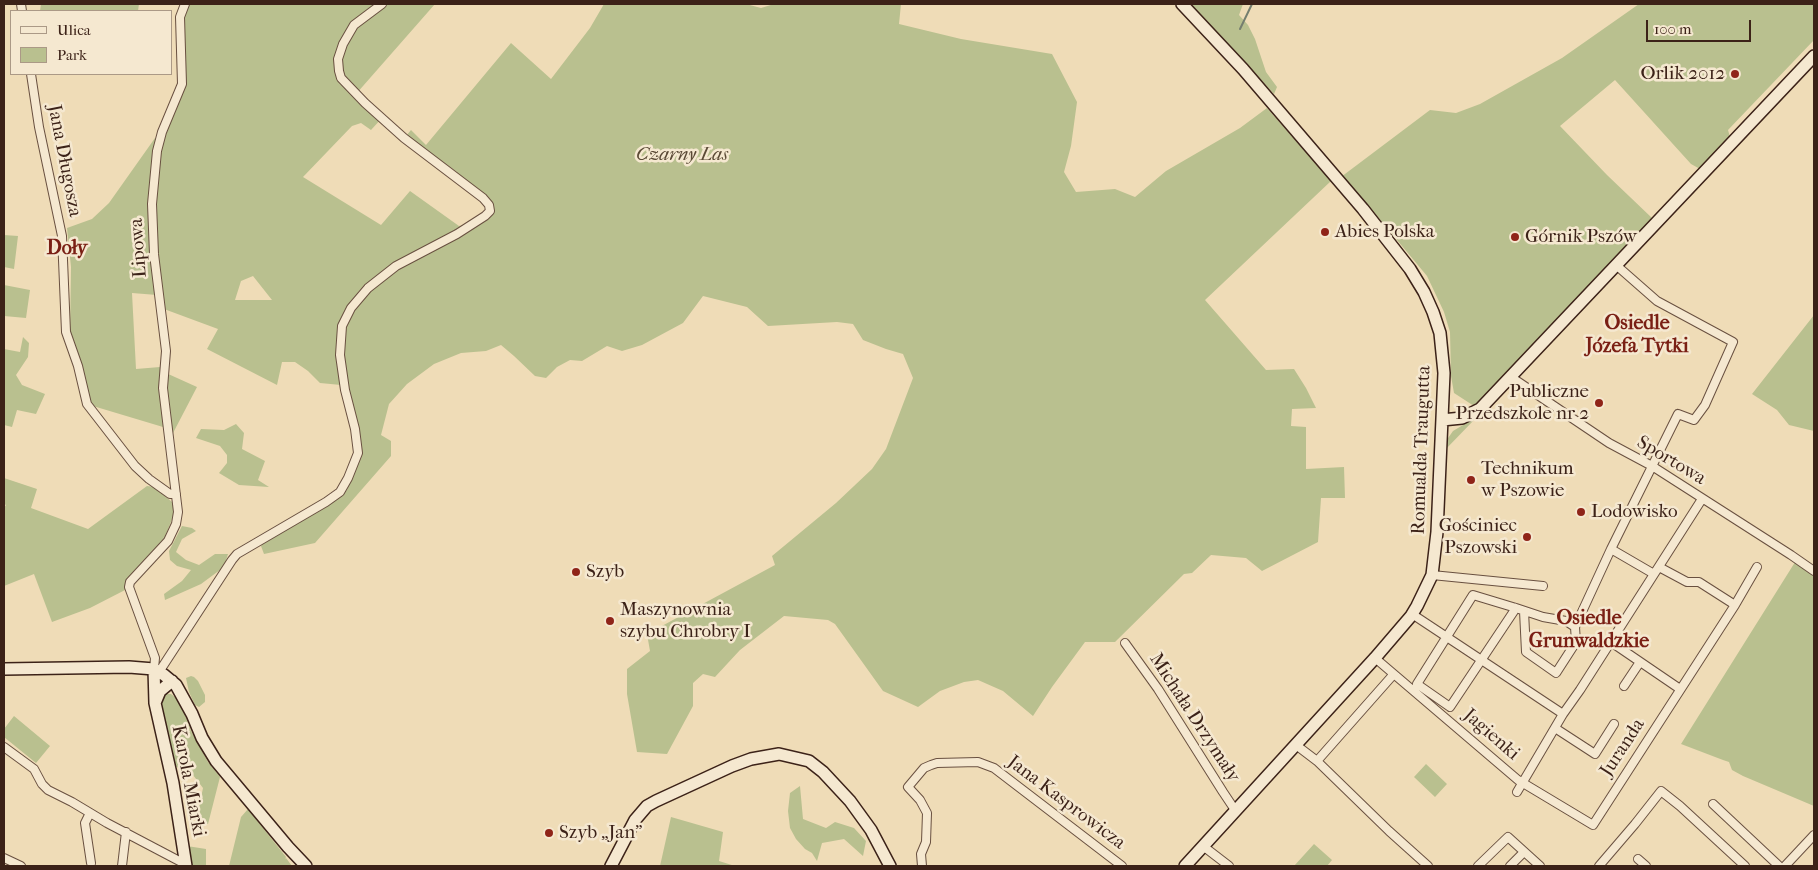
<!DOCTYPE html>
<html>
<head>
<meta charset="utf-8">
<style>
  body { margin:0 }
  #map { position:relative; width:1818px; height:870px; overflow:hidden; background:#efdcb7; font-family:"IM FELL French Canon",serif }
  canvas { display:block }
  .frame { position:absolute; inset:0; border:5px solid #3c2218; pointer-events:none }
  .legend { position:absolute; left:10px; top:10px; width:162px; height:65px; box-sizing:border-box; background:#f5e8d0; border:1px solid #ab9986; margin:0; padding:6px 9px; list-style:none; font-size:15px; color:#3c2218 }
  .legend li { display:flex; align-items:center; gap:10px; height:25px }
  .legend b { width:25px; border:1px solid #ab9986 }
  .scale { position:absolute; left:1646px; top:20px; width:105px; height:22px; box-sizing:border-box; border:2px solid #3c2218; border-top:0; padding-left:6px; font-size:15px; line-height:18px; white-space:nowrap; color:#3c2218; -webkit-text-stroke:4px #f5e8d0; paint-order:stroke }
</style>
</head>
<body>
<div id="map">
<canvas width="1818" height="870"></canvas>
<div class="frame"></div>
<ul class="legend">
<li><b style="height:6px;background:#f5e8d0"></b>Ulica</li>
<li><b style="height:14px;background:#b9c08f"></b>Park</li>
</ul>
<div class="scale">100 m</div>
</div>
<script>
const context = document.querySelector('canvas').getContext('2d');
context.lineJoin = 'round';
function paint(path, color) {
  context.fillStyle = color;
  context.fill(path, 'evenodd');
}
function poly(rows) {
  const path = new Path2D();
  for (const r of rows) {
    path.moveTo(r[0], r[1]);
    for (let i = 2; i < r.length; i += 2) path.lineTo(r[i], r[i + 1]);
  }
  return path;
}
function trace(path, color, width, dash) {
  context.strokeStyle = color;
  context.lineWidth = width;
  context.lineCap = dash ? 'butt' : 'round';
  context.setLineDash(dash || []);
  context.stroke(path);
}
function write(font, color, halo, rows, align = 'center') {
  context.font = font + ' "IM FELL French Canon",serif';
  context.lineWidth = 5;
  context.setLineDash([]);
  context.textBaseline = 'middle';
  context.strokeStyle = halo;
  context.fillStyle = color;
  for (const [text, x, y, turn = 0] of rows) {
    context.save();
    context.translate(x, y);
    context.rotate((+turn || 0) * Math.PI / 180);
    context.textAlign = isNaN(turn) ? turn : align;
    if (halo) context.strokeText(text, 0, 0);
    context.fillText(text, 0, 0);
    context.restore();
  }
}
const green = poly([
  [41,4,139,4,138,11,40,11],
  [183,4,435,4,356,94,382,118,371,130,361,123,352,126,303,177,381,225,410,191,459,226,464,225,398,261,359,291,337,329,341,385,320,383,308,371,295,362,282,362,277,385,207,349,218,329,164,309,156,235,157,295,132,293,136,369,160,367,163,427,93,406,87,397,70,334,71,267,67,228,92,219,109,203,155,138,156,142,152,166,152,178,180,83],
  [253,276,272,300,235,300,241,281],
  [604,4,746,4,761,8,774,4,901,4,899,24,961,39,1052,54,1077,102,1071,146,1064,172,1076,192,1115,189,1135,197,1166,171,1240,128,1267,108,1331,181,1205,300,1266,370,1294,369,1306,388,1316,408,1292,409,1291,426,1306,427,1306,469,1344,467,1345,498,1321,498,1318,542,1262,571,1246,558,1211,555,1192,573,1184,574,1115,642,1085,642,1052,687,1033,716,1003,691,978,680,964,682,940,691,918,707,883,691,835,624,828,620,784,616,740,650,715,677,703,674,693,683,693,706,667,754,637,752,627,694,627,669,650,651,647,634,775,565,772,556,836,503,872,469,886,449,913,378,903,354,886,349,863,340,853,324,837,322,768,326,747,307,703,296,683,323,642,345,622,351,607,346,582,361,570,360,557,367,546,378,535,376,514,356,501,345,486,351,461,353,434,364,407,384,389,404,381,435,391,441,391,456,315,543,264,554,261,546,264,542,329,503,347,490,358,453,340,355,342,326,351,308,396,266,485,216,489,205,455,176,457,172,406,136,411,130,426,145,511,43,551,79,590,28],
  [1191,4,1243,4,1239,15,1248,25,1255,39,1266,72,1277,87,1274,94],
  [1639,4,1814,4,1814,40,1728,130,1730,137,1700,169,1691,164,1615,80,1560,126,1607,175,1652,218,1474,406,1454,393,1451,376,1450,332,1444,312,1427,276,1357,192,1341,177,1430,110,1456,113,1480,104,1562,58],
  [4,235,18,236,14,269,4,267],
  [4,285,30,290,26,318,4,316],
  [1814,315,1814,431,1789,425,1777,410,1752,394],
  [23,337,29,343,28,357,16,375,22,385,45,394,36,414,17,410,12,427,4,425,4,349,20,352],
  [166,373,197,387,172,435],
  [1478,416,1475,419,1444,451,1446,441,1453,431],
  [236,424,244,433,242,449,265,461,258,480,269,487,239,485,219,473,227,463,227,455,220,446,196,438,201,429,224,430],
  [4,478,37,489,31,508,88,529,147,486,155,487,173,503,175,512,162,544,128,578,127,589,90,608,52,622,34,574,4,586,4,508,6,505,4,504],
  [182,526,192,528,196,531,182,539,176,552,186,560,199,565,215,554,228,554,224,567,201,584,165,600,164,594,182,581,191,570,177,566,170,560,169,551],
  [1797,559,1814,572,1814,806,1743,776,1732,770,1729,762,1723,760,1681,744],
  [191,676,194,677,198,681,205,695,205,702,199,707,195,705,189,692,186,678],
  [166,694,171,694,180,701,191,731,208,762,220,777,208,824,196,822,203,788,193,775,175,766,166,733,160,703,162,697],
  [14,716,50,746,36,763,4,737,4,729],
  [1426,764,1447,784,1435,797,1414,777],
  [800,786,803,819,826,828,835,822,854,828,866,841,863,856,844,839,822,843,817,861,812,853,805,849,796,839,790,828,788,811,790,793],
  [248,809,286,857,285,859,286,858,292,866,229,866,241,817],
  [671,817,723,832,719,861,735,866,660,866],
  [1314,844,1332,860,1327,866,1294,866],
  [187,846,206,849,206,866,190,866]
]);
const stream = poly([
  [1240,29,1252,4]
]);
const street = poly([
  [21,4,22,11],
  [31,74,39,127,62,236,66,332,78,366,87,404,135,466,149,479,170,494,176,494],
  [1511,377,1609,443,1652,466,1791,555,1814,571],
  [1611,549,1654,574],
  [1659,567,1687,582,1699,582,1735,605],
  [1432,575,1543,586],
  [1516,608,1450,707,1417,684,1473,595,1516,608,1543,617,1566,621,1575,627],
  [1524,611,1526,652,1556,673,1576,642,1575,627,1611,549,1678,414,1694,420,1705,405,1733,342,1657,301,1616,265],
  [1412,614,1563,714],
  [1611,642,1680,689],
  [1125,643,1158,689,1223,792,1235,810],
  [1375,658,1518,780,1593,825,1735,605,1757,567],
  [154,669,155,658,129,587,130,582,168,541,176,524,178,512,163,388,166,351,154,254,152,204,157,151,162,132,182,84,180,17,185,4],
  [159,672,232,560,237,554,326,502,340,492,348,478,358,453,355,429,345,390,340,355,342,326,351,308,368,288,396,266,457,234,485,216,490,211,489,205,483,198,404,138,365,103,341,78,339,71,338,59,343,44,354,25,382,4],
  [1624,686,1640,662],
  [1555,728,1595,754,1614,724],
  [1296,745,1317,761,1389,831,1428,866],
  [4,747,34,769,42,784,48,790,72,802,107,823,185,864],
  [1317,761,1393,675],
  [1517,792,1563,714,1580,690,1702,499],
  [1713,804,1779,866],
  [90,813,85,823,91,863],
  [1203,846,1229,866],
  [4,858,21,866],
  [1638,859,1646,866],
  [122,866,126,832],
  [922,866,921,854,926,842,927,813,920,800,908,787,924,768,931,765,937,763,978,762,994,768,1122,866],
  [1478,866,1508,837,1540,866],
  [1510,866,1524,852],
  [1599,866,1635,824,1661,791,1680,806,1745,866],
  [1785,866,1814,835]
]);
const secondary = poly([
  [1182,4,1243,69,1363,209,1410,269,1424,292,1433,312,1440,333,1444,373,1437,532,1432,575,1417,606,1411,616,1375,658,1185,866],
  [1442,420,1462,418,1480,409,1814,56],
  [4,669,129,667,154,669,164,675,176,685,192,714,202,738,216,761,288,847,306,866],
  [154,669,155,703,173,783,186,866],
  [155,703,160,691,172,681],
  [611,866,635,820,647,806,656,801,732,766,751,759,779,754,809,761,823,772,850,801,871,830,890,866]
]);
const markers = [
  [1735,74,5,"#8f2418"],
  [1325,232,5,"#8f2418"],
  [1515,237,5,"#8f2418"],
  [1599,403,5,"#8f2418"],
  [1471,480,5,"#8f2418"],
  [1581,512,5,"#8f2418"],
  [1527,537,5,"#8f2418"],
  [576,572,5,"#8f2418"],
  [610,621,5,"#8f2418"],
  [549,833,5,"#8f2418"]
];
const poiNames = [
  ["Orlik 2012",1725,74,"right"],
  ["Abies Polska",1335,232],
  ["Górnik Pszów",1525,237],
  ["Publiczne",1589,392,"right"],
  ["Przedszkole nr 2",1589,414,"right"],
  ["Technikum",1481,469],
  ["w Pszowie",1481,491],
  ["Lodowisko",1591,512],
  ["Gościniec",1517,526,"right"],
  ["Pszowski",1517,548,"right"],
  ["Szyb",586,572],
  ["Maszynownia",620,610],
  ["szybu Chrobry I",620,632],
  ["Szyb „Jan”",559,833]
];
const parkNames = [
  ["Czarny Las",682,155]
];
const streetNames = [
  ["Jana Długosza",64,161,79],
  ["Lipowa",139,248,-94],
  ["Romualda Traugutta",1422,450,-88],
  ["Sportowa",1671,461,31],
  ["Michała Drzymały",1194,718,57],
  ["Jagienki",1491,735,41],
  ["Juranda",1623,748,-57],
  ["Karola Miarki",188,781,79],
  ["Jana Kasprowicza",1066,803,37]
];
const neighbourhoodNames = [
  ["Doły",67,249],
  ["Osiedle",1637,324],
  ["Józefa Tytki",1637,347],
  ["Osiedle",1589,619],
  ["Grunwaldzkie",1589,642]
];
paint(green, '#b9c08f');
trace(stream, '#757e6f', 2);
trace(street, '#695040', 10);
trace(secondary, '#3c2218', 14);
trace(street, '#f5e8d0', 8);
trace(secondary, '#f5e8d0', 11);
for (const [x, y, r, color] of markers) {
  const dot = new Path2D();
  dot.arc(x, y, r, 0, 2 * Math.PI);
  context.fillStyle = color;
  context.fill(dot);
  trace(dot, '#f5e8d0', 2);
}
write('19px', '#3c2218', '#f5e8d0', poiNames, 'left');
write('italic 19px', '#5b4a36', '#f5e8d0', parkNames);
write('19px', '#3c2218', '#f5e8d0', streetNames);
write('bold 20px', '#7a1f14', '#f5e8d0', neighbourhoodNames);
</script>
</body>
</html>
